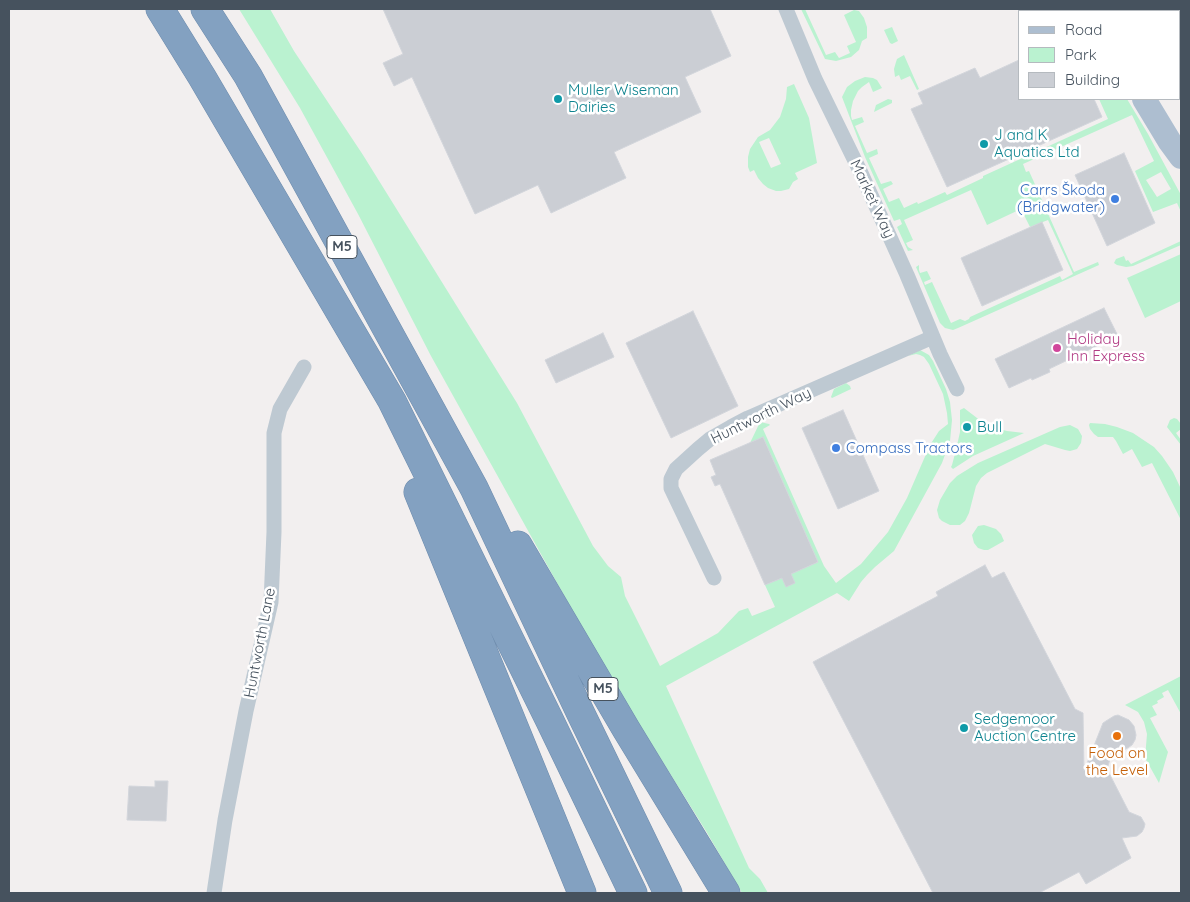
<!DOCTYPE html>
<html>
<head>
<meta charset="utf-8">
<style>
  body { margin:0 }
  #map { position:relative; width:1190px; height:902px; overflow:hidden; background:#f2efef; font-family:Quicksand,sans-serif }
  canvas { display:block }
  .frame { position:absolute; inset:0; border:10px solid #46525e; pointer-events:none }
  .legend { position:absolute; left:1018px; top:10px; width:162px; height:90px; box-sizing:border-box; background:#fff; border:1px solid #b5babf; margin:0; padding:6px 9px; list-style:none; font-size:15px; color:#46525e }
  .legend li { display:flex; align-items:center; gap:10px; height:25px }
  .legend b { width:25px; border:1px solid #b5babf }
</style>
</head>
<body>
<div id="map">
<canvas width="1190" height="902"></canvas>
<div class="frame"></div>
<ul class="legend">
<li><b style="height:6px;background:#adbed0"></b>Road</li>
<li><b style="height:14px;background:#baf2d0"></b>Park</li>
<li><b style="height:14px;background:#cbced4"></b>Building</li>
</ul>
</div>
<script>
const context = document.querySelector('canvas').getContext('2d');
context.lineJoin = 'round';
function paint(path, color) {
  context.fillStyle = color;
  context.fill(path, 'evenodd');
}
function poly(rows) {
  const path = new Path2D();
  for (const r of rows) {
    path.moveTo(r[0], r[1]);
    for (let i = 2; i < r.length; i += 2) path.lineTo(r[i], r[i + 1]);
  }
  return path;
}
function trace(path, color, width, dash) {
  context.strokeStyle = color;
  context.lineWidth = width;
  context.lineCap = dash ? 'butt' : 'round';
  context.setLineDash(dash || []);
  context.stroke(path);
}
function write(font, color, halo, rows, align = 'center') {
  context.font = font + ' Quicksand,sans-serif';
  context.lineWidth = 5;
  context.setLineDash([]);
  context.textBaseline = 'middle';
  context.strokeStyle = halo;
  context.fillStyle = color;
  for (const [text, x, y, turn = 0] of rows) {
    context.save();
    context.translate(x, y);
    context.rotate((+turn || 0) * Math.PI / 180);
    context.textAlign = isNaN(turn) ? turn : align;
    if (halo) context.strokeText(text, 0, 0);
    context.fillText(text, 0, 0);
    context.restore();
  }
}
const green = poly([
  [239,9,270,9,294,51,363,155,517,403,593,546,608,566,621,577,625,596,660,666,718,633,739,611,748,608,752,616,775,607,765,585,818,562,763,437,750,443,760,422,769,424,770,425,763,429,824,566,836,583,861,564,888,532,907,498,930,445,939,431,948,424,947,413,943,394,929,364,924,357,920,355,916,354,908,356,920,350,929,355,933,361,946,389,950,402,952,420,950,441,942,463,894,551,875,567,867,575,861,582,849,601,837,593,666,686,749,868,760,879,768,893,742,893,706,831,607,673,431,356,358,214,300,108],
  [801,9,805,9,826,55,835,52,839,58,850,53,847,46,856,42,844,15,854,10,859,11,864,18,867,27,867,38,862,41,859,50,851,57,836,61,825,59],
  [892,27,898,41,892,44,890,43,884,30],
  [904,55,919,89,917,90,910,76,901,80,899,75,895,77,894,69,896,62,897,59],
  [865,77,873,78,877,80,882,88,873,92,869,82,862,87,858,91,853,101,851,110,851,116,852,120,862,117,864,122,855,126,867,153,877,149,878,154,869,158,881,184,891,181,893,184,883,189,889,202,899,198,904,208,917,202,918,204,945,192,947,195,983,178,983,176,1108,119,1099,99,1127,99,1148,134,1181,195,1181,212,1177,203,1153,212,1135,171,1154,161,1132,115,1023,164,1026,172,1029,171,1074,272,1098,262,1099,265,958,328,953,330,945,328,940,323,916,267,919,265,919,270,920,273,927,271,931,279,924,282,925,285,932,282,951,323,960,319,965,321,969,319,970,317,1060,276,1062,280,1073,274,1048,220,1030,227,1021,209,987,225,971,190,904,220,913,240,906,243,908,247,913,250,908,251,897,227,902,224,900,219,894,221,865,157,842,97,847,87,855,81],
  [1161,172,1171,189,1157,197,1146,180],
  [794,84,809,118,817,163,795,173,798,179,793,182,789,189,781,191,776,191,768,188,763,184,758,178,754,170,750,172,748,167,748,157,750,149,758,137,770,130,780,117,786,99,787,87],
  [769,138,781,164,771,168,759,142],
  [888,99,892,100,892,103,874,112,876,105],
  [1181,241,1181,245,1133,266,1126,267,1117,265,1114,263,1116,259,1124,256,1126,261,1128,260,1131,264],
  [1181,254,1181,301,1145,318,1127,278],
  [846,383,850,386,851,389,832,398,831,397,834,389],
  [964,408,977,418,992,427,1007,431,1024,433,973,456,953,469,951,467,952,465,956,450,960,432,960,410],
  [1174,418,1177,419,1181,424,1181,429,1176,433,1181,440,1181,445,1167,427,1170,420],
  [1090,423,1105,424,1117,427,1133,433,1154,447,1162,456,1173,472,1181,489,1181,520,1152,463,1142,467,1132,449,1123,454,1116,441,1113,437,1098,437,1094,434,1090,429,1089,425],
  [1070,425,1078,429,1082,436,1081,443,1077,449,1070,451,1065,450,1045,444,987,473,981,478,976,486,969,513,965,521,960,525,950,525,942,521,939,518,937,510,940,500,950,483,957,476,978,463,1060,427],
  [984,525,996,529,1001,534,1004,541,988,550,984,550,978,548,974,543,972,535,978,526],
  [1181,676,1181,714,1168,690,1162,693,1164,697,1157,701,1158,703,1152,706,1157,715,1150,718,1168,752,1159,783,1145,758,1147,734,1144,722,1138,712,1125,705]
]);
const building = poly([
  [383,9,710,9,731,56,685,77,701,112,614,152,626,178,551,213,538,185,475,214,412,77,394,86,383,63,403,54,383,9],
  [1019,60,1019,99,1094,99,1102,117,947,187,911,109,923,104,918,93,975,68,980,78,1019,60],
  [1124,153,1155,223,1107,246,1075,175,1124,153],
  [1042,222,1063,270,982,306,961,258,1042,222],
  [1104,308,1118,336,1049,369,1050,372,1032,380,1031,378,1009,388,995,359,1104,308],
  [693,311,738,406,671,438,626,343,693,311],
  [603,333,614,357,556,383,545,360,603,333],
  [843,410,879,491,838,509,802,428,843,410],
  [763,437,818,562,791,574,795,583,786,587,782,578,765,585,720,484,715,486,711,477,716,475,710,460,763,437],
  [985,565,992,578,1004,572,1075,709,1083,713,1084,771,1103,723,1106,721,1114,716,1118,715,1129,720,1134,726,1136,735,1135,740,1132,745,1123,751,1112,753,1107,769,1129,812,1141,817,1145,824,1144,828,1142,832,1137,836,1122,838,1131,858,1086,884,1079,872,1039,893,933,893,813,662,938,596,936,592,985,565],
  [155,781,168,781,166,821,127,820,129,786,155,787,155,781]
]);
const street = poly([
  [786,9,815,79,861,173,907,275,940,354,957,389],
  [714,578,671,488,671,479,676,469,698,449,710,439,731,427,748,418,933,337],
  [214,893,225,820,246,711,271,602,274,532,274,433,280,409,304,367]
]);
const primary = poly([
  [1092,9,1093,11],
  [1144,99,1170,142,1181,157]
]);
const highway = poly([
  [160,9,202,77,392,401,549,719,633,893],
  [205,9,248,76,474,488,581,714,668,893],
  [418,492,582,893],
  [518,545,626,729,726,893]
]);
const markers = [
  [558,99,5,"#0f9aa8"],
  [984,144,5,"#0f9aa8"],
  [1115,199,5,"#3f7fe0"],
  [1057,348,5,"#d1479c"],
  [967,427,5,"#0f9aa8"],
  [836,448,5,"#3f7fe0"],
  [964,728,5,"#0f9aa8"],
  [1117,736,5,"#e8710a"]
];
const shields = [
  [342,247,30],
  [603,689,30]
];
const shieldNames = [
  ["M5",342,247],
  ["M5",603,689]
];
const cultureNames = [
  ["Muller Wiseman",568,90],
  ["Dairies",568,107],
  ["J and K",994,135],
  ["Aquatics Ltd",994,152],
  ["Bull",977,427],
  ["Sedgemoor",974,719],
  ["Auction Centre",974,736]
];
const shopNames = [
  ["Carrs Škoda",1105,190],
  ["(Bridgwater)",1105,207],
  ["Compass Tractors",846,448,"left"]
];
const streetNames = [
  ["Market Way",872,199,65],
  ["Huntworth Way",761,416,-26],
  ["Huntworth Lane",260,643,-79]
];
const hotelNames = [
  ["Holiday",1067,339],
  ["Inn Express",1067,356]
];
const foodNames = [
  ["Food on",1117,753],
  ["the Level",1117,770]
];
paint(green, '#baf2d0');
paint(building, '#cbced4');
trace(building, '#d2d5db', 1);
trace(highway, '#6e8cad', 29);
trace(street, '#bec9d2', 15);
trace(primary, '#adbed0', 24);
trace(highway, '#83a1c1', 28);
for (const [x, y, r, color] of markers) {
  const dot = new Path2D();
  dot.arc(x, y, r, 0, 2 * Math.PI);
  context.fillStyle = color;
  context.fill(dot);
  trace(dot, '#fff', 2);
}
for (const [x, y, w] of shields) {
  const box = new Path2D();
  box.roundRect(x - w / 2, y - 11.5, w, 23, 4);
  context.fillStyle = '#fff';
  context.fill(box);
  trace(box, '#46525e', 1);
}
write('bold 14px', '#46525e', null, shieldNames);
write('15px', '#0d838f', '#fff', cultureNames, 'left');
write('15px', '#366cbe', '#fff', shopNames, 'right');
write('15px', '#46525e', '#fff', streetNames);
write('15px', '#b23c85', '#fff', hotelNames, 'left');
write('15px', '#c56008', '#fff', foodNames);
</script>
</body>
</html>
